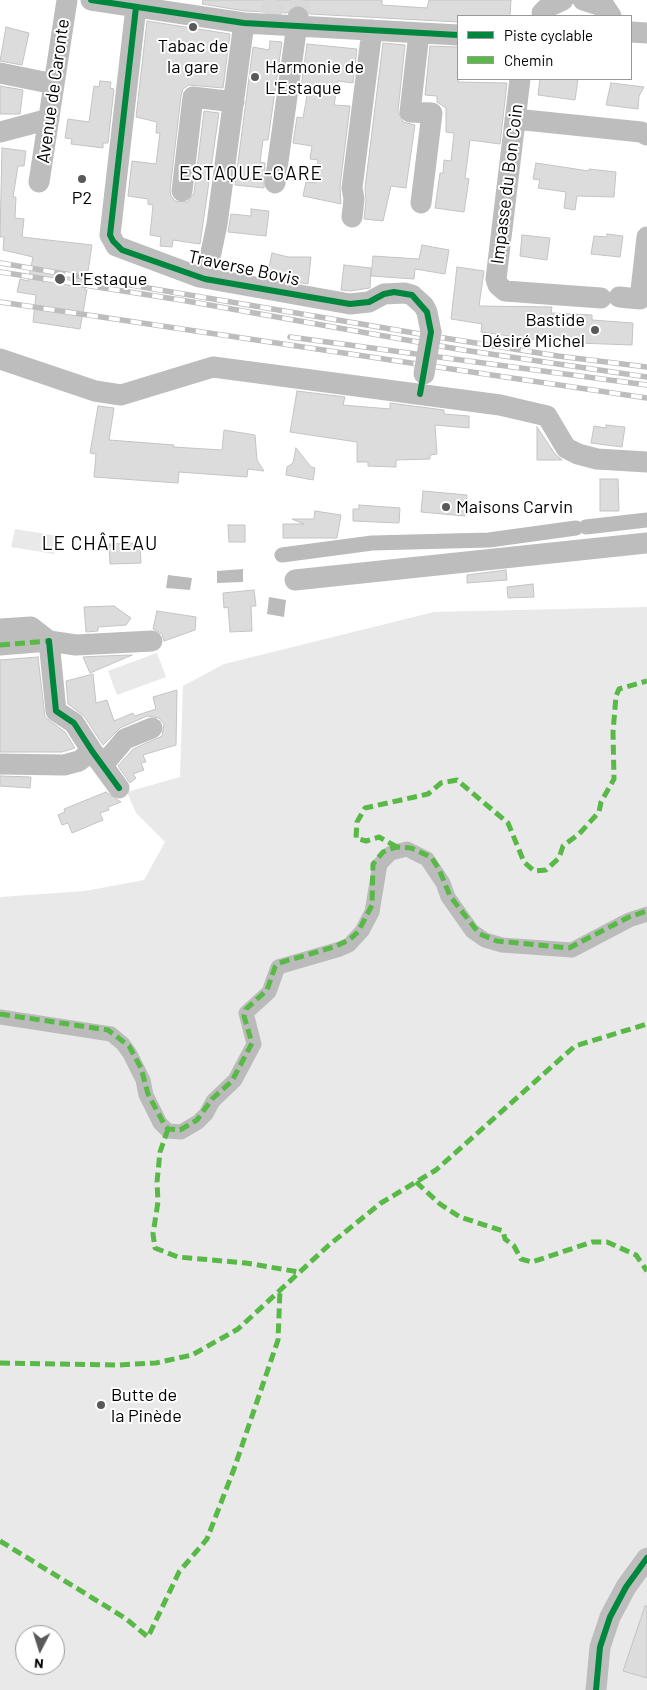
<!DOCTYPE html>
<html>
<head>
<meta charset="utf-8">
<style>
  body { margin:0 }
  #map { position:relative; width:647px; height:1690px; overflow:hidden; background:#fff; font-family:Barlow,sans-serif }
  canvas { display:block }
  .legend { position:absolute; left:457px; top:15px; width:175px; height:65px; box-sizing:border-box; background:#fff; border:1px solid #999; margin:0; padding:6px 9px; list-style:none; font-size:15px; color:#000 }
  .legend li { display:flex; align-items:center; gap:10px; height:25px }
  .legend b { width:25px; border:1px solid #999 }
  .north { position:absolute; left:15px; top:1625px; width:50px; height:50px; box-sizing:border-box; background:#fff; border:1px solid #999; border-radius:50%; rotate:185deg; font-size:14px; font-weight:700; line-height:20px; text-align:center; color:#000 }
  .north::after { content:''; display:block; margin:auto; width:18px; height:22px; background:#595959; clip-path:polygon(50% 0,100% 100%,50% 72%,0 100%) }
</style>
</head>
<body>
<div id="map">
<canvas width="647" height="1690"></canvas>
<ul class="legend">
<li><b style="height:6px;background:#00873e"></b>Piste cyclable</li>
<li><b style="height:6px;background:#58b947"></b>Chemin</li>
</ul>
<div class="north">N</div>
</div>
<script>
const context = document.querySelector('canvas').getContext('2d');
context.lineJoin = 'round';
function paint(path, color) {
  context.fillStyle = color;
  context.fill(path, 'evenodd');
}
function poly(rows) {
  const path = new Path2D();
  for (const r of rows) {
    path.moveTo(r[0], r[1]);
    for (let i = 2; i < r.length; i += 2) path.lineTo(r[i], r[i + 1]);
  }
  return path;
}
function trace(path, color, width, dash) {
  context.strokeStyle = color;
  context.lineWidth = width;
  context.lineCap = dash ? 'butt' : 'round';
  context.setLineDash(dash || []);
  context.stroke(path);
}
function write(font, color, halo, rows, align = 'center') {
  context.font = font + ' Barlow,sans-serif';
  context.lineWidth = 4;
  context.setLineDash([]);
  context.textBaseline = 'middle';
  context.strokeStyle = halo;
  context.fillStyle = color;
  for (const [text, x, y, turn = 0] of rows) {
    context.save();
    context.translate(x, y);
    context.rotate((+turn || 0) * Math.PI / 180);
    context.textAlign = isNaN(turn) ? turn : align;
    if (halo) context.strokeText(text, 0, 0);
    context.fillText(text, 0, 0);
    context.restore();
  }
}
const green = poly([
  [15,529,58,536,54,554,11,547],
  [647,607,647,1690,0,1690,0,897,85,891,144,880,165,842,136,813,127,792,180,777,183,686,224,664,434,612],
  [25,1635,55,1635,55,1665,25,1665],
  [157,653,166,677,117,695,108,671]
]);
const water = poly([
  [243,569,243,582,217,583,217,571],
  [168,575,192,578,190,590,166,588],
  [269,597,286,600,284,617,267,614]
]);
const canal = poly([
  [586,527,647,520],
  [282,555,372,543,489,540,576,528],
  [0,1017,111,1034,123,1044,130,1054,143,1080,146,1095,160,1123,168,1131,181,1132,198,1122,206,1114,213,1101,235,1080,254,1044,246,1013,269,992,278,967,340,949,349,945,362,931,372,912,380,864,391,853,407,849,427,859,443,883,448,897,472,931,485,940,502,945,572,950,629,920,647,914]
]);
const building = poly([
  [203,0,382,0,382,5,427,8,429,0,511,0,510,16,458,16,458,22,310,14,306,7,299,5,293,6,287,13,245,11,202,4,203,0],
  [147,21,230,34,223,88,189,85,183,89,181,96,170,190,171,196,175,201,187,202,194,193,204,111,219,113,200,244,173,240,172,247,160,246,161,237,150,235,153,205,148,204,148,199,128,196,132,161,156,164,160,133,156,133,157,122,136,117,147,21],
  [6,27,29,33,22,65,0,61,6,27],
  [270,41,282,42,268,140,263,140,260,162,265,163,264,188,235,185,253,47,269,50,270,41],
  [383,43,405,45,398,111,403,122,415,125,406,188,391,186,383,221,364,219,366,200,365,188,383,43],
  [307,44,357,49,353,83,338,81,334,105,350,106,340,186,341,204,303,196,306,182,316,183,318,160,310,159,312,146,293,143,297,117,303,118,308,90,301,87,307,44],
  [430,46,458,47,458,82,507,83,500,144,470,140,465,178,469,179,464,212,435,208,440,173,443,173,444,160,451,161,454,133,446,132,446,108,437,102,437,96,425,95,430,46],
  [540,79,578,79,575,100,538,95,540,79],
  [100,81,111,82,110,88,114,89,108,143,103,143,103,148,71,144,72,139,65,138,68,119,89,122,94,86,99,87,100,81],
  [611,83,644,87,639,96,638,109,606,105,611,83],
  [0,86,23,90,20,114,0,114,0,86],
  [2,148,26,151,24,166,18,166,13,197,16,197,15,218,24,219,22,237,92,245,85,290,87,290,80,329,33,322,36,295,17,292,20,279,28,281,33,257,3,250,4,237,0,237,2,148],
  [536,163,589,171,589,169,616,172,614,197,577,196,575,210,564,208,566,192,538,188,540,180,533,179,536,163],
  [251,209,269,211,266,236,228,232,231,214,251,216,251,209],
  [607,234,623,236,620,257,591,254,594,236,607,237,607,234],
  [522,235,550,238,547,260,520,256,522,235],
  [422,245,449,250,445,274,415,269,414,279,371,276,373,256,419,259,422,245],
  [272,253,288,257,311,257,308,284,267,277,272,253],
  [344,265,371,268,370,288,350,291,341,290,344,265],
  [457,267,484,271,479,306,552,307,551,313,592,315,592,320,633,323,632,345,577,343,577,347,561,346,551,345,552,342,481,332,482,324,451,319,457,267],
  [297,391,345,397,343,405,390,409,390,403,444,410,444,414,469,416,469,428,435,425,437,454,430,455,430,459,396,460,396,467,368,466,368,462,357,462,357,442,290,432,297,391],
  [98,406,114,408,109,440,174,445,173,447,222,450,224,430,255,435,257,460,264,471,248,469,247,477,179,472,178,483,94,477,96,454,90,453,98,406],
  [606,425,625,427,622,447,591,443,594,426,606,428,606,425],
  [537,427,555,454,562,460,537,460,537,427],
  [296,448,311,467,315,468,313,480,286,475,287,467,293,463,296,448],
  [600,479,618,479,619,511,600,511,600,479],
  [423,491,467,495,465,516,421,512,423,491],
  [359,505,400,508,399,523,353,521,353,509,359,509,359,505],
  [315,511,341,515,337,538,283,538,283,524,304,524,292,519,314,519,315,511],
  [228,525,245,525,245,542,229,542,228,525],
  [140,543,141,563,110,564,109,544,140,543],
  [506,570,507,580,467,583,467,575,506,570],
  [533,584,534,597,508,598,507,587,533,584],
  [254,590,256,606,251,606,252,631,230,632,228,607,224,608,223,593,254,590],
  [114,606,131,618,126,625,98,627,98,631,86,632,84,607,114,606],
  [157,611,196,617,195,630,164,641,162,634,153,629,157,611],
  [132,655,90,673,83,657,103,656,132,655],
  [38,657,45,717,65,732,75,748,62,752,0,752,0,660,38,657],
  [93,674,96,703,107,700,114,721,133,713,135,716,156,709,153,697,177,690,176,745,143,755,146,762,141,763,144,770,133,774,136,778,130,783,118,766,133,749,162,736,164,724,159,718,147,716,120,728,103,745,84,716,68,704,66,681,93,674],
  [0,776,31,777,30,788,0,786,0,776],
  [106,792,121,802,108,807,109,810,100,813,103,820,72,833,68,823,62,825,58,815,65,812,64,809,106,792],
  [645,1606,647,1606,647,1678,623,1671,645,1606]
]);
const minorTunnel = poly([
  [270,15,275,0],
  [298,17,301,0]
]);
const minor = poly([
  [91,0,244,23,458,35],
  [583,0,605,7,611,16],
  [136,7,110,235,116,246,199,277,350,304,369,302,384,294,405,293,412,295,424,306,427,312,431,332],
  [542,13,548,7,563,0],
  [631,32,647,33],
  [419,33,410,112,432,113,421,203],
  [0,73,54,84],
  [520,79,496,279,498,285,505,291,601,298],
  [515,119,641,132,647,135],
  [0,132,49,119],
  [39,182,67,0],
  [275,183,298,17],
  [182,191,193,97,234,102],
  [352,217,354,199,352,188,372,30],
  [208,267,217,224,244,23],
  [619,297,640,299,647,237],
  [0,359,95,391,121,395,213,367,500,405,547,416,566,448,578,454,597,459,647,462],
  [295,580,647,543],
  [0,629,31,627,49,641],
  [49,641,56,711,74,723,92,751,119,788],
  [0,645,49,641,76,645,152,641],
  [0,764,64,765,79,761,92,751],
  [103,765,125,739,152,728],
  [596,1690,600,1647,610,1617,626,1587,647,1558]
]);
const rail = poly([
  [0,263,444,338,558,356,647,367],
  [0,272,181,300,463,350,647,377],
  [0,302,647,398],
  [290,337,647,385]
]);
const minorBridge = poly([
  [424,374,431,332]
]);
const quiet = poly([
  [0,645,49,641],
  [397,847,379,837,366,841,356,838,357,822,365,808,428,794,441,783,457,780,508,823,524,862,534,871,546,870,559,858,563,846,579,834,599,812,601,802,614,779,613,732,616,696,619,689,647,681],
  [0,1014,108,1030,129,1046,141,1068,148,1094,164,1124,168,1129,180,1130,197,1120,212,1099,232,1081,252,1043,244,1016,246,1009,267,990,275,967,279,963,334,947,349,940,358,932,372,905,373,864,383,852,390,849,397,847,411,848,431,857,439,869,450,896,474,927,480,934,497,941,569,948,629,917,647,911],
  [168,1129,160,1152,157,1182,158,1202,153,1234,155,1248,178,1257,246,1263,299,1272],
  [416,1182,440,1204,460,1217,503,1231,505,1239,514,1246,521,1259,532,1262,592,1242,607,1242,636,1255,647,1271],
  [0,1363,118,1365,156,1363,192,1355,238,1329,329,1245,381,1203,436,1170,575,1046,647,1024],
  [0,1541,125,1618,148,1637,179,1572,207,1539,234,1469,278,1340,280,1290]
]);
const cycleway = poly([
  [91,0,244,23,458,35],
  [136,7,110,235,113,241,122,250,205,279,350,304,369,302,384,294,394,292,412,295,427,312,431,332,420,394],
  [49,641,56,711,74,723,92,751,119,788],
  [596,1690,600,1647,610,1617,626,1587,647,1558]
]);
const markers = [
  [193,27,5,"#595959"],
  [255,77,5,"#595959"],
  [82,179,5,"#595959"],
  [60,279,6,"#595959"],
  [595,330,5,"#595959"],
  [446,507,5,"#595959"],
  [101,1405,5,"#595959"]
];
const poiNames = [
  ["Tabac de",193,46,"center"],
  ["la gare",193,67,"center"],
  ["Harmonie de",265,67],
  ["L'Estaque",265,88],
  ["P2",82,198,"center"],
  ["L'Estaque",71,279],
  ["Bastide",585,320,"right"],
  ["Désiré Michel",585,341,"right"],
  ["Maisons Carvin",456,507],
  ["Butte de",111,1395],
  ["la Pinède",111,1416]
];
const streetNames = [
  ["Avenue de Caronte",53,91,-82],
  ["Impasse du Bon Coin",507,184,-83],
  ["Traverse Bovis",244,268,12]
];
const neighbourhoodNames = [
  ["ESTAQUE-GARE",251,174],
  ["LE CHÂTEAU",100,544]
];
paint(green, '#e9e9e9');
paint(water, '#bbb');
trace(canal, '#bbb', 15);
paint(building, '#dcdcdc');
trace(building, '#c4c4c4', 1);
trace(minorTunnel, '#d9d9d9', 21, [21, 11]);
trace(minor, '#bdbdbd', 21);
trace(rail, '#bdbdbd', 5.5);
trace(rail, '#fff', 4, [11]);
trace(minorBridge, '#bdbdbd', 21);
trace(quiet, '#58b947', 5, [10, 5]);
trace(cycleway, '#00873e', 6);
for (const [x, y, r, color] of markers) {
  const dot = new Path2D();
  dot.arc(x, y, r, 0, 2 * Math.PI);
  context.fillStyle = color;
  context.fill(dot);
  trace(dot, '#fff', 2);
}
write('18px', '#000', '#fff', poiNames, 'left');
write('18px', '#000', '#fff', streetNames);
context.letterSpacing = '1px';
write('19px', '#000', '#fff', neighbourhoodNames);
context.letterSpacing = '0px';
</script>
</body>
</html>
